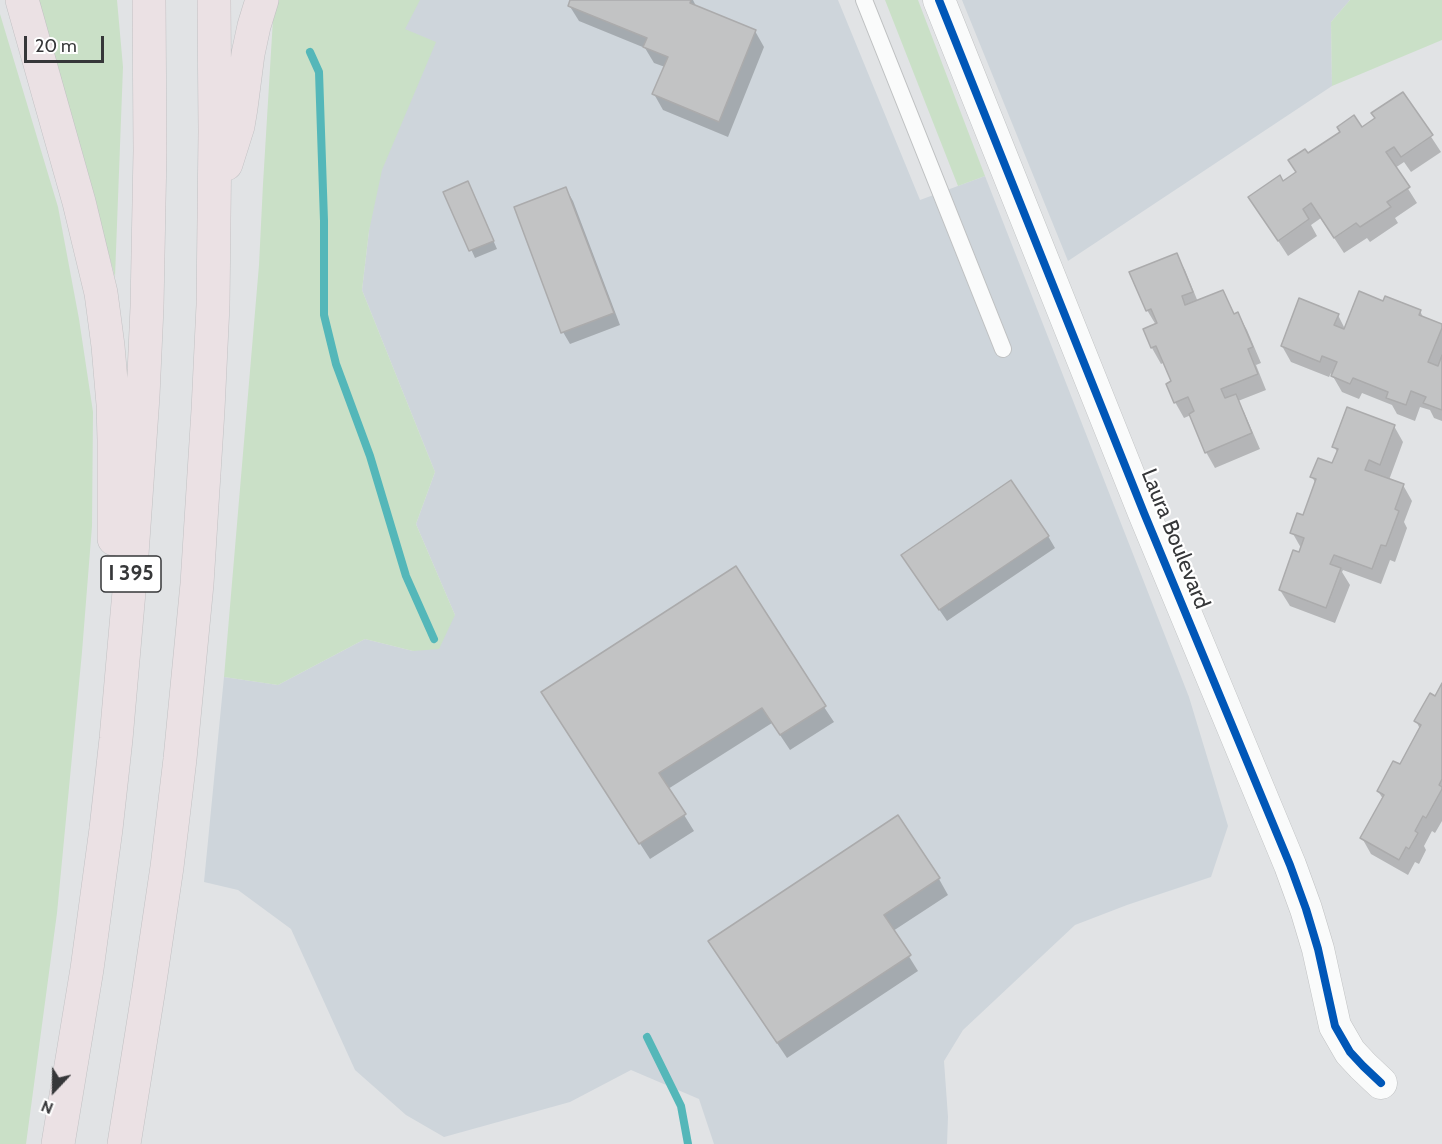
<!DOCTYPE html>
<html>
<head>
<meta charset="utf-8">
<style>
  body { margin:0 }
  #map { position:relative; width:1442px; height:1144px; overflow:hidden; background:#e1e3e5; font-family:Cabin,sans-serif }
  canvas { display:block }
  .north { position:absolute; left:24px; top:1060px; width:60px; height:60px; -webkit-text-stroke:4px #fff; paint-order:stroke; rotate:202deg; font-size:16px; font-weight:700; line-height:24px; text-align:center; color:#363739 }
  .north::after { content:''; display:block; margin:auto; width:21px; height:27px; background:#363739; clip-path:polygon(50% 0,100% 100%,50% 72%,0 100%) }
  .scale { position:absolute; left:24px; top:36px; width:80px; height:27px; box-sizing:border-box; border:3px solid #363739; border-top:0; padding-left:8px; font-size:18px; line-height:21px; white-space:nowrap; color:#363739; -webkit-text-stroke:4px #fff; paint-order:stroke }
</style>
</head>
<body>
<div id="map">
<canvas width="1442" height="1144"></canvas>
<div class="north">N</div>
<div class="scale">20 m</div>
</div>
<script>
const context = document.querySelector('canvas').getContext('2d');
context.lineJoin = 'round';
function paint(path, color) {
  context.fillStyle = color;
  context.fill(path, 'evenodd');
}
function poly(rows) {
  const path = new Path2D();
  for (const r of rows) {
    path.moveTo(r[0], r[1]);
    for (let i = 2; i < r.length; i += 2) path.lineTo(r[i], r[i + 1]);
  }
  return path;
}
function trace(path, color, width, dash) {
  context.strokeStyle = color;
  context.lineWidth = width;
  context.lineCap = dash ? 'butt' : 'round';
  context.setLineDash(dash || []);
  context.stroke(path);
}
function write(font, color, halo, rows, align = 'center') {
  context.font = font + ' Cabin,sans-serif';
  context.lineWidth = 4.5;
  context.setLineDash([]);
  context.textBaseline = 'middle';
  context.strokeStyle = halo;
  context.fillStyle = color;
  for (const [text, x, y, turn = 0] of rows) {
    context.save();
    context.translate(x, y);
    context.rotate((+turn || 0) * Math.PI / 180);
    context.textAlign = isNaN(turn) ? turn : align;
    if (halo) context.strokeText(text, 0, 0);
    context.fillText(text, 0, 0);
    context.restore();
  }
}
const built = poly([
  [387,0,838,0,920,200,985,176,1189,697,1228,826,1211,877,1127,905,1075,925,963,1030,944,1061,948,1117,947,1144,714,1144,699,1099,631,1070,570,1102,444,1137,406,1115,355,1070,291,929,238,890,204,882,224,677,278,685,365,639,413,651,455,615,416,524,435,472,362,290,369,231],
  [962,0,1350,0,1331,22,1332,86,1068,261]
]);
const green = poly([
  [38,0,117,0,123,67,115,277],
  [278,0,420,0,405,29,436,42,382,170,369,231,362,290,435,472,416,524,455,615,439,649,413,651,365,639,278,685,224,677,259,265,263,184,273,19],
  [885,0,918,0,985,176,958,186],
  [1350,0,1442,0,1442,40,1332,86,1331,22],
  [0,14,58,207,79,319,93,412,92,526,82,652,57,913,26,1144,0,1144]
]);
const shadow = poly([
  [572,0,693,0,697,8,755,31,764,47,728,137,663,110,654,94,665,67,654,63,645,48,579,21,569,5],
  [1403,94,1441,152,1411,172,1404,162,1395,168,1417,203,1395,218,1398,223,1370,242,1367,238,1344,253,1321,218,1311,225,1317,236,1288,256,1250,198,1283,183,1297,173,1308,155,1361,129,1376,119],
  [468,183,497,249,475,258,445,192],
  [566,189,573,201,620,325,570,344,563,332],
  [1176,254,1185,270,1198,302,1223,292,1235,315,1238,314,1247,330,1261,363,1256,365,1266,390,1238,401,1244,412,1260,449,1215,468,1206,452,1191,415,1184,418,1175,402,1173,382,1165,362,1161,364,1152,348,1145,330,1156,325,1147,310],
  [1384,303,1420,311,1424,319,1442,326,1442,421,1434,418,1430,410,1420,407,1415,421,1397,414,1392,405,1362,393,1359,399,1342,392,1331,373,1329,377,1291,362,1282,346,1338,315,1345,329],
  [1394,426,1403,442,1389,480,1403,485,1412,501,1404,522,1407,528,1395,562,1390,560,1381,584,1343,570,1342,572,1350,585,1335,623,1290,606,1280,590,1300,554,1301,548,1292,532,1304,517,1316,484,1312,477,1333,465,1338,453,1334,447],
  [1048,536,1055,548,947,621,910,567],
  [1442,686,1442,821,1435,833,1432,831,1424,846,1426,850,1419,864,1415,862,1408,875,1371,854,1362,838,1383,799,1378,791,1400,766,1420,729,1416,721,1435,698],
  [824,707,834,722,790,750,772,723,668,789,694,831,650,859,552,708],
  [939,879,948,895,893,931,918,971,787,1058,719,957]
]);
const stream = poly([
  [310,52,319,72,324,221,324,315,336,364,370,456,406,576,434,639],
  [647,1037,681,1106,688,1144]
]);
const building = poly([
  [570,0,691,0,690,3,756,30,719,122,652,94,668,57,643,47,647,38,568,6,570,0],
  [1403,92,1433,135,1401,157,1394,147,1386,152,1410,187,1387,202,1391,207,1360,227,1356,223,1334,238,1311,203,1303,209,1309,219,1278,241,1248,197,1280,175,1283,181,1296,172,1288,160,1305,149,1308,153,1340,132,1337,127,1354,115,1362,127,1375,118,1371,113,1403,92],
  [468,181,494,241,469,251,443,192,468,181],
  [566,187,614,313,561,333,514,207,566,187],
  [1177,253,1193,292,1182,296,1185,305,1223,290,1234,314,1238,312,1253,347,1248,349,1258,374,1221,389,1225,398,1236,394,1252,433,1205,453,1189,414,1194,411,1188,397,1174,403,1166,384,1171,381,1156,346,1151,348,1143,329,1157,323,1151,309,1146,311,1129,272,1177,253],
  [1359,291,1383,301,1385,296,1421,310,1419,315,1442,324,1442,328,1428,362,1438,366,1442,355,1442,410,1423,403,1426,397,1411,391,1406,405,1386,398,1388,392,1353,378,1350,384,1331,376,1337,362,1322,356,1320,362,1281,346,1299,298,1339,314,1334,325,1344,329,1359,291],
  [1347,407,1395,425,1380,465,1369,460,1365,470,1404,484,1395,509,1399,511,1386,546,1381,545,1372,569,1334,555,1330,564,1341,568,1326,608,1279,590,1293,550,1299,552,1304,538,1290,533,1297,513,1303,515,1316,479,1310,477,1318,458,1332,463,1338,449,1332,447,1347,407],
  [1011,480,1049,536,939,610,901,555,1011,480],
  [736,566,826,706,780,735,762,708,659,773,686,814,639,844,541,692,736,566],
  [1442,683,1442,779,1439,785,1442,787,1442,789,1426,818,1423,816,1415,831,1418,833,1409,849,1406,847,1399,860,1360,838,1384,795,1377,791,1393,761,1400,764,1421,725,1414,721,1430,693,1435,696,1442,683],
  [898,815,940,878,884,915,911,955,777,1043,708,941,898,815]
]);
const service = poly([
  [864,0,1003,349]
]);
const minor = poly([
  [939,0,1144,513,1290,865,1306,909,1318,949,1335,1026,1350,1052,1363,1066,1381,1083]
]);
const motorway = poly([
  [22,0,79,202,101,293,108,346,113,404,114,440,114,539],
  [226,164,238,126,241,108,248,54,254,26,262,0],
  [58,1144,87,969,106,829,116,739,131,569,143,396,147,307,150,151,149,0],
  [124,1144,149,988,167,867,180,759,197,584,208,410,213,305,215,132,214,0]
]);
const cycleway = poly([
  [939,0,1144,513,1290,865,1306,909,1318,949,1335,1026,1350,1052,1363,1066,1381,1083]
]);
const shields = [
  [131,574,60]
];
const shieldNames = [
  ["I 395",131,574]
];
const streetNames = [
  ["Laura Boulevard",1175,539,68]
];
paint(built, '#ced5db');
paint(green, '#cae0c7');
paint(shadow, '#0003');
trace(stream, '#54b7b9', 8);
paint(building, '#c2c3c4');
trace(building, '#ababac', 1.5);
trace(service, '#bfc1c2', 18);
trace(minor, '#bfc1c2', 33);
trace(motorway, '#c1c1c3', 34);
trace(service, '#fafbfb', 16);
trace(minor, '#fafbfb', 32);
trace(motorway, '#ebe1e4', 33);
trace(cycleway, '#0057b8', 8);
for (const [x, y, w] of shields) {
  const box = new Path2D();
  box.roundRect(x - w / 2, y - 18, w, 36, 4.5);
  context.fillStyle = '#fff';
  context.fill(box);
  trace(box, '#363739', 1.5);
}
write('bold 21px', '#363739', null, shieldNames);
write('22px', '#363739', '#fff', streetNames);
</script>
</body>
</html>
